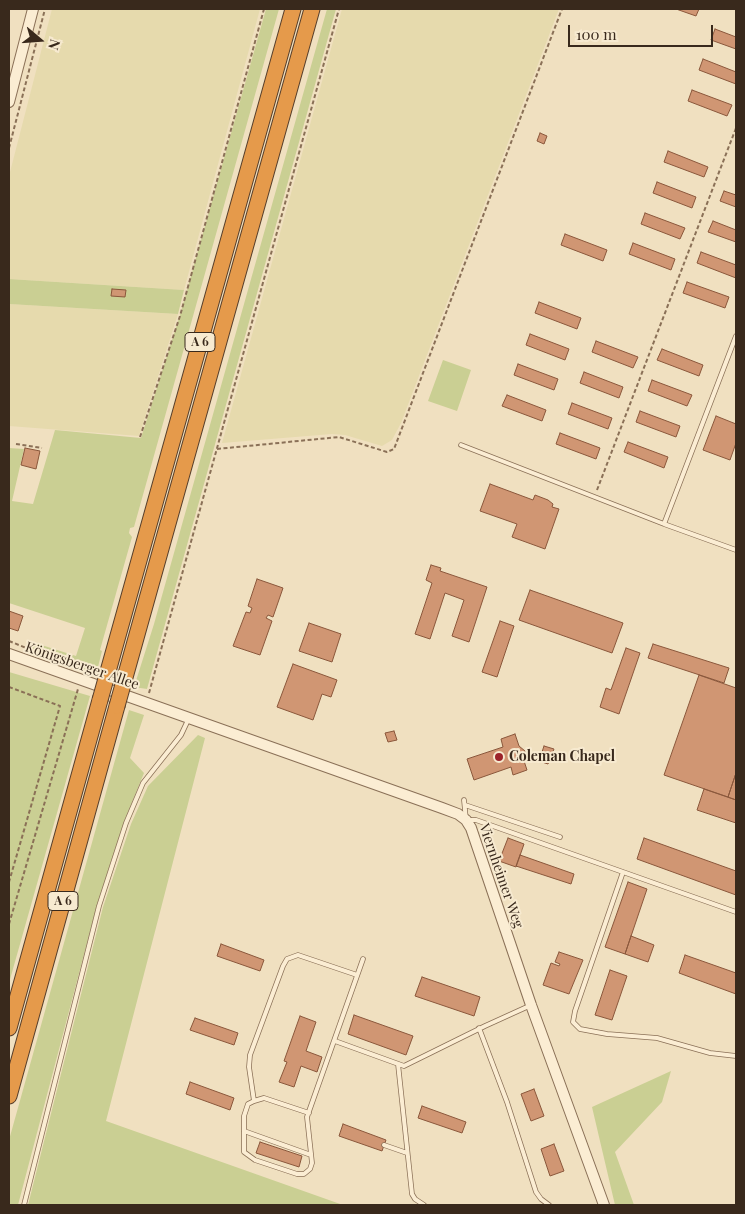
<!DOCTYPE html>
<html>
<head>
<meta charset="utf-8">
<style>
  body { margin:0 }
  #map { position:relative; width:745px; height:1214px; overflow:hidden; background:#f0e0c0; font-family:"Playfair Display",serif }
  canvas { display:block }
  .frame { position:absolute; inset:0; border:10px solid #39291c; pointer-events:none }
  .north { position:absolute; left:15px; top:15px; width:50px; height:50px; -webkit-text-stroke:4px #f7ead0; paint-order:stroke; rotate:108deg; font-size:14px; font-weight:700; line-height:20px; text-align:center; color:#39291c }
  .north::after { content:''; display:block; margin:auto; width:18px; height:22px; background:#39291c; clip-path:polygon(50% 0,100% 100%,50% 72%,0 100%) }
  .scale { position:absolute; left:568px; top:25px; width:145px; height:22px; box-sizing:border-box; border:2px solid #39291c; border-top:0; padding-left:6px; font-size:15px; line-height:18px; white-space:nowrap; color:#39291c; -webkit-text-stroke:4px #f7ead0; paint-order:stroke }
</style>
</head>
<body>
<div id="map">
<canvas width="745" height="1214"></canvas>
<div class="frame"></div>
<div class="north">N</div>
<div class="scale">100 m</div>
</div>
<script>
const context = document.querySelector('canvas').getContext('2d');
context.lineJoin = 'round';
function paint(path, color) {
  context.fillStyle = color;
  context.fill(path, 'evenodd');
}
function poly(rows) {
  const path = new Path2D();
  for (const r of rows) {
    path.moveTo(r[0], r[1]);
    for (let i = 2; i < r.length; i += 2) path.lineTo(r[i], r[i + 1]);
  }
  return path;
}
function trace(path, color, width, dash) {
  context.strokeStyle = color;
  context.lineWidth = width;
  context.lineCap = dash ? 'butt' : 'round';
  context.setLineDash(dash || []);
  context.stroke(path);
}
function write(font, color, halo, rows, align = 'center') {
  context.font = font + ' "Playfair Display",serif';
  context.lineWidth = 4;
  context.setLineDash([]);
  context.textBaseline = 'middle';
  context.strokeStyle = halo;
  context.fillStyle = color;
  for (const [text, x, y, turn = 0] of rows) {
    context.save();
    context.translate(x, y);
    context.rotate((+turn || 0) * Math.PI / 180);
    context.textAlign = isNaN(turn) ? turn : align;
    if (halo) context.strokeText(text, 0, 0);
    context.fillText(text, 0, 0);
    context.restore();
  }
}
const farmland = poly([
  [52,9,260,9,184,290,9,279,9,176],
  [342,9,559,9,401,423,392,440,382,446,345,435,332,434,222,443],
  [9,304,178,314,139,436,9,426]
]);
const green = poly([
  [266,9,279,9,134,527,130,528,129,533,132,537,100,650,102,651,96,675,69,663,30,649,32,642,76,656,85,628,9,603,9,448,24,449,12,501,33,504,55,430,141,438,180,315],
  [327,9,336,9,147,689,134,687,154,624],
  [9,279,184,290,178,314,9,304],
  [443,360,471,370,457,411,428,401],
  [9,672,90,696,9,983],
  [129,710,144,715,130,758,144,773,124,822,97,905,18,1205,9,1205,9,1140],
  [198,735,205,738,106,1121,343,1205,28,1205,103,907,131,824,148,786],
  [671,1071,662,1102,615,1152,634,1205,615,1205,592,1107]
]);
const building = poly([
  [676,9,699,9,696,16,676,9],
  [715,29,736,37,736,49,711,40,715,29],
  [703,59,736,72,736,84,699,70,703,59],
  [692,90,732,105,727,116,688,101,692,90],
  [540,133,547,136,544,144,537,141,540,133],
  [668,151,708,167,704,177,664,162,668,151],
  [657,182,696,197,692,208,653,193,657,182],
  [724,191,736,195,736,207,720,201,724,191],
  [645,213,685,228,680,239,641,224,645,213],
  [713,221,736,230,736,242,708,232,713,221],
  [565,234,607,250,603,261,561,245,565,234],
  [633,243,675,259,671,270,629,254,633,243],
  [701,252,736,265,736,278,697,263,701,252],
  [687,282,729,297,725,308,683,293,687,282],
  [112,289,126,290,125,297,111,296,112,289],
  [539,302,581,318,577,329,535,313,539,302],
  [530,334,569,349,565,360,526,345,530,334],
  [596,341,638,357,633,368,592,352,596,341],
  [662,349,703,365,699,376,657,360,662,349],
  [518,364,558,379,554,390,514,375,518,364],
  [584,372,623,387,619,398,580,383,584,372],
  [652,380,692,395,687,406,648,391,652,380],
  [507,395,546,410,542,421,502,406,507,395],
  [572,403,612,418,608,429,568,414,572,403],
  [640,411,680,426,676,437,636,422,640,411],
  [716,416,736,424,736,443,730,460,703,450,716,416],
  [560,433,600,448,596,459,556,444,560,433],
  [628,442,668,457,664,468,624,452,628,442],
  [25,448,40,451,36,469,21,465,25,448],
  [490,484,533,500,535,495,548,500,553,504,552,507,559,509,545,549,512,537,517,524,480,511,490,484],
  [431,565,441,568,440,571,487,587,469,642,452,636,464,600,445,593,430,639,415,634,432,583,426,580,431,565],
  [257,579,283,588,273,617,268,615,266,618,272,621,260,655,233,646,246,612,250,613,252,608,248,606,257,579],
  [530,590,623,623,612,653,519,620,530,590],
  [9,611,23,616,18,631,9,628,9,611],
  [500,621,514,626,497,677,482,672,500,621],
  [309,623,341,634,332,662,299,651,309,623],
  [653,644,729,668,724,683,648,658,653,644],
  [626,648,640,653,619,714,600,707,606,688,611,690,626,648],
  [293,664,337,680,331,697,322,694,313,720,277,707,293,664],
  [699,675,736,688,736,773,728,797,664,775,699,675],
  [394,731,397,740,388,742,385,733,394,731],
  [515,734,519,746,525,751,523,758,527,770,513,775,511,767,474,780,467,759,503,747,501,739,515,734],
  [544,746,554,749,548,764,539,761,544,746],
  [736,773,736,800,728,797,736,773],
  [704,789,736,800,736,823,697,810,704,789],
  [508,838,524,844,516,867,499,861,508,838],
  [644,838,736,871,736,895,637,859,644,838],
  [520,855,574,874,571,884,516,866,520,855],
  [628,882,647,889,625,954,605,947,628,882],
  [631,936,654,945,648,962,625,954,631,936],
  [221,944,264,960,260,971,217,956,221,944],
  [559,952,583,960,569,994,543,985,551,963,559,966,560,964,555,962,559,952],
  [685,955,736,973,736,994,679,973,685,955],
  [610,970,627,976,612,1020,595,1015,610,970],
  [422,977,480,997,474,1016,415,996,422,977],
  [354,1015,413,1036,406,1055,348,1034,354,1015],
  [300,1016,316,1022,306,1051,322,1057,317,1072,301,1066,294,1087,279,1082,287,1062,284,1061,300,1016],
  [195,1018,238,1033,234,1045,190,1030,195,1018],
  [190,1082,234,1098,230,1110,186,1094,190,1082],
  [534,1089,544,1116,531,1121,521,1094,534,1089],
  [422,1106,466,1122,462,1133,418,1118,422,1106],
  [343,1124,386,1140,382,1151,339,1136,343,1124],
  [260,1142,302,1156,299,1167,256,1153,260,1142],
  [554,1144,564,1171,550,1176,541,1149,554,1144]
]);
const path = poly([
  [9,148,45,9],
  [140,437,180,316,264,9],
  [16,444,42,448],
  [217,449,339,437,387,452,394,449,562,9],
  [597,490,736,128],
  [9,641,41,654],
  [9,687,60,706,9,882],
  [149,693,339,9],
  [9,924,78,689]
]);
const service = poly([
  [461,445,664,524,736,550],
  [664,524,736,336],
  [464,800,466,820,476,820,736,912],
  [465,805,560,837],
  [623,872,575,1011,573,1022,580,1029,607,1034,657,1038,710,1053,736,1056],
  [479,1028,507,1102,536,1192,541,1199,549,1205],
  [335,1041,404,1066,485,1026,529,1006],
  [398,1064,412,1194,415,1199,424,1205],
  [254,1101,249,1067,250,1055,283,966,287,959,298,955,357,975],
  [309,1113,264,1098,254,1101,248,1104,244,1116,244,1152,255,1160,297,1174,304,1174,310,1169,312,1163,307,1117,363,959],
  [244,1131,311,1155],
  [384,1145,407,1153],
  [24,1205,99,906,126,823,143,783,181,735,189,718]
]);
const tertiary = poly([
  [9,102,33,9],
  [9,654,442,808,458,814,466,820,471,828,531,1005,604,1205]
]);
const motorway = poly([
  [107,675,293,9],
  [124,681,312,9],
  [9,1028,100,700],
  [9,1096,117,706]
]);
const motorwayBridge = poly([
  [100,700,107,675],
  [117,706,124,681]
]);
const markers = [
  [499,757,5,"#9c232a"]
];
const shields = [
  [200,342,30],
  [63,901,30]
];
const shieldNames = [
  ["A 6",200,342],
  ["A 6",63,901]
];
const streetNames = [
  ["Königsberger Allee",82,666,19],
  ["Viernheimer Weg",501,876,71]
];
const poiNames = [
  ["Coleman Chapel",509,757]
];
paint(farmland, '#e6daad');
paint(green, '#cacf93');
paint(building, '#d09673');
trace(building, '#8a573b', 1);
trace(service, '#8a7057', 5.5);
trace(tertiary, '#8a7057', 12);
trace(motorway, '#573e2b', 17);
trace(path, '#8a7057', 2, [4, 2.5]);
trace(service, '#fbedd3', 4);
trace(tertiary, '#fbedd3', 10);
trace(motorway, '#e59a4b', 15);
trace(motorwayBridge, '#573e2b', 17, []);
trace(motorwayBridge, '#e59a4b', 15);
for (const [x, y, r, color] of markers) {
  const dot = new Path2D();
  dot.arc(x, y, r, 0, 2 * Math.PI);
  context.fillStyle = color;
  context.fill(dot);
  trace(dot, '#f7ead0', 2);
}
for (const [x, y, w] of shields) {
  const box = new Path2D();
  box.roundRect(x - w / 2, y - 9.5, w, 19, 4);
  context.fillStyle = '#f7ead0';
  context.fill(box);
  trace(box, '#39291c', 1);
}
write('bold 12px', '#39291c', null, shieldNames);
write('14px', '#39291c', '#f7ead0', streetNames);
write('bold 14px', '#39291c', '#f7ead0', poiNames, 'left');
</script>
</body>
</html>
